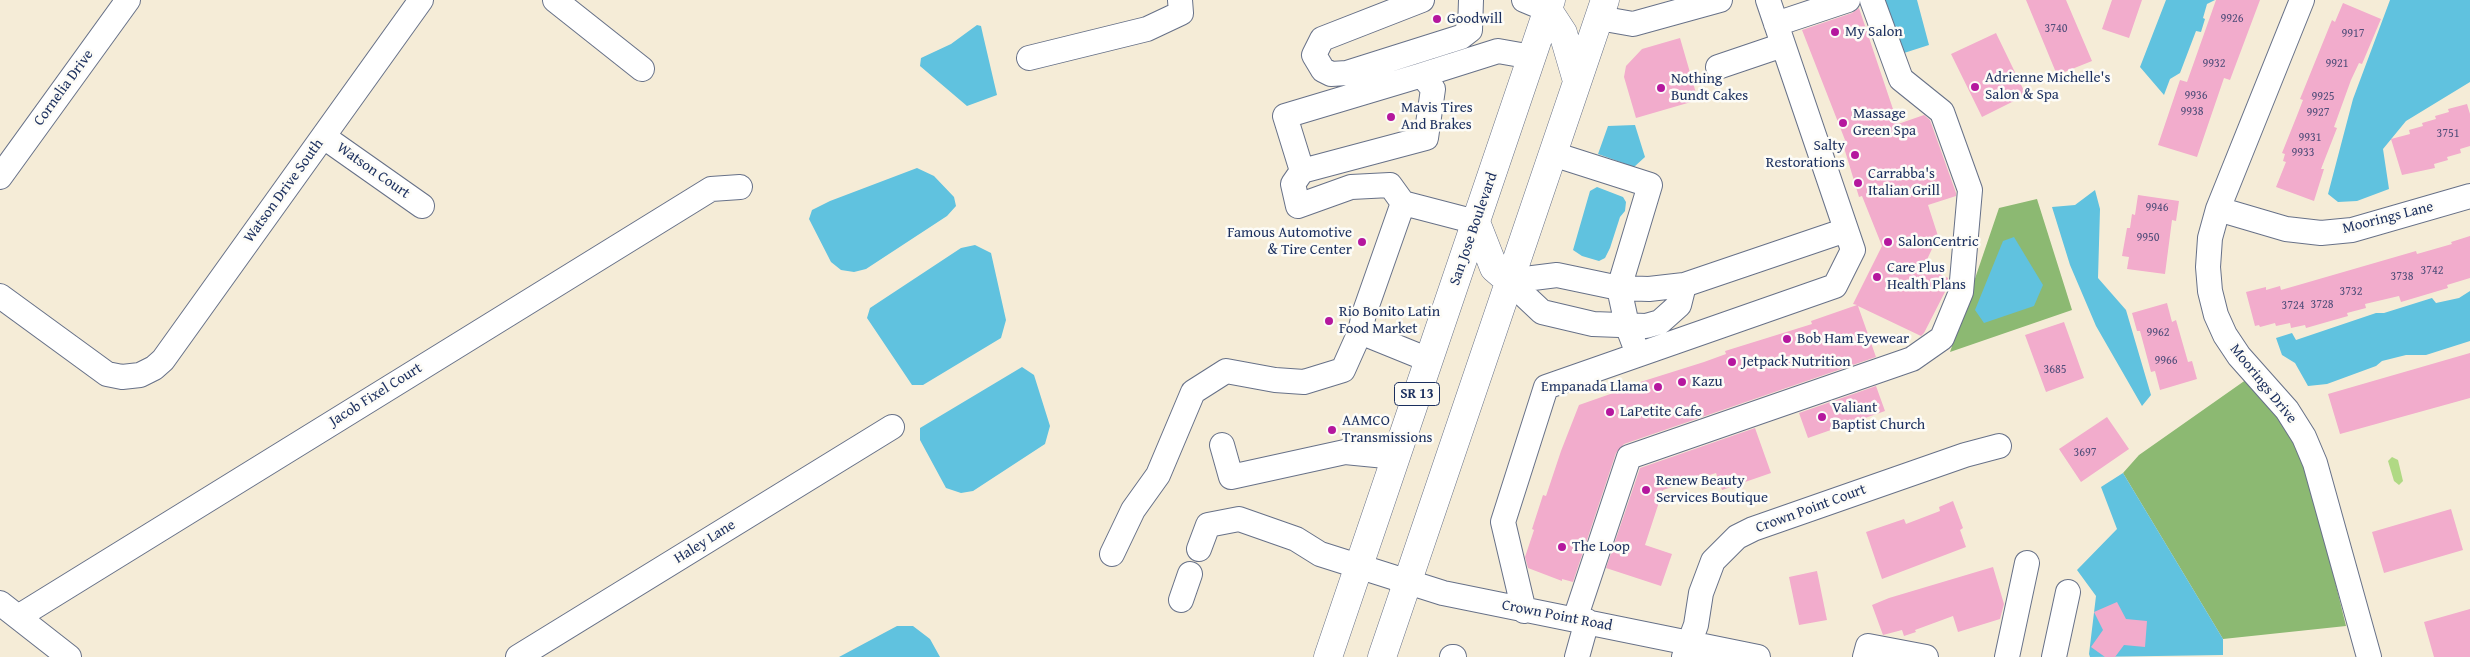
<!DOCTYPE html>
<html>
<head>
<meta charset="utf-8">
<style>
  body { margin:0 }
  canvas { display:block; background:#f5ecd7 }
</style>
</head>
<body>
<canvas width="2470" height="657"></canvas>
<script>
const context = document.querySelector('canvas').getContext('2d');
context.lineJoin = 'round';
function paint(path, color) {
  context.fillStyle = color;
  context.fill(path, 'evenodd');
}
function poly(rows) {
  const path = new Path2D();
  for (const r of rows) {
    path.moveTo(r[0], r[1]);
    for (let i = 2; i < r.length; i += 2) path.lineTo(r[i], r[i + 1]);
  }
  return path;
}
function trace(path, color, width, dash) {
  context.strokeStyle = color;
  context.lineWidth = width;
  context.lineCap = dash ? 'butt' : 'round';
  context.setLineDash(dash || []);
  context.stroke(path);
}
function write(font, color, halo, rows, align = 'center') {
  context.font = font + ' "Gentium Book Plus",serif';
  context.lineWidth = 5;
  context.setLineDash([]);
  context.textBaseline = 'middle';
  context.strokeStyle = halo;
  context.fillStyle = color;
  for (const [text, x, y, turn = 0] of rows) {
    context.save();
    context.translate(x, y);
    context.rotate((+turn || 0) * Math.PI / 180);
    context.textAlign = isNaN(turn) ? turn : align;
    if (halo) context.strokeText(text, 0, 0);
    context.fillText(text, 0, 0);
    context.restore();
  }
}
const green = poly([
  [2392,457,2398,460,2403,481,2399,485,2394,481,2388,461]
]);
const forest = poly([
  [2037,199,2072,310,1950,352,1999,208],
  [2250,377,2288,425,2312,488,2346,626,2223,639,2123,473,2139,455]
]);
const water = poly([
  [1884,0,1917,0,1929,45,1904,53],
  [2166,0,2215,0,2207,4,2203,18,2205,19,2201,32,2196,31,2180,73,2170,79,2164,95,2140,67],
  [2390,0,2470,0,2470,82,2406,121,2383,149,2389,189,2357,201,2338,202,2328,194,2353,99],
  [977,25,981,26,983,35,997,95,967,106,920,66,921,58,951,44],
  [1635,125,1645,157,1634,167,1598,154,1608,126],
  [917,168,934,176,954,197,956,206,947,216,866,269,854,272,841,270,831,262,809,219,812,210,830,201],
  [1597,187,1623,197,1626,202,1625,211,1620,217,1610,248,1605,258,1599,261,1582,256,1573,250,1590,191],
  [2095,190,2100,209,2098,278,2126,310,2151,395,2142,406,2096,326,2070,265,2052,207,2075,205],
  [2014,237,2043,285,2034,306,1984,323,1975,310,2003,241],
  [975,245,991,253,1006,320,1001,338,923,385,912,385,867,318,870,308,961,248],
  [2470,291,2470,341,2426,355,2406,355,2382,361,2376,366,2327,384,2308,386,2295,363,2282,355,2276,338,2292,333,2296,340,2376,313,2384,313,2432,298,2436,303,2459,298],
  [1022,367,1034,375,1050,426,1045,444,973,491,961,493,946,488,920,440,920,428],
  [2123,473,2223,639,2223,655,2090,657,2089,654,2096,596,2077,570,2117,529,2101,487],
  [897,626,913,626,930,639,940,657,839,657]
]);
const building = poly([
  [2026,0,2066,0,2092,61,2057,75],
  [2112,0,2142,0,2129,38,2102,29],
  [2216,0,2260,0,2230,80,2224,78,2197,157,2158,145,2180,80,2187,82],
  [2343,3,2381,19,2362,64,2359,63,2351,80,2334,127,2337,128,2321,169,2324,169,2314,201,2276,187,2286,162,2283,161,2285,154,2282,153,2298,113,2303,100,2300,99,2332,20,2335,22],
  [1859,8,1898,124,1924,115,1930,120,1956,193,1956,196,1928,205,1938,236,1924,266,1948,278,1948,286,1924,333,1921,336,1858,306,1876,357,1624,444,1616,453,1573,582,1562,579,1562,581,1528,568,1525,557,1534,530,1532,529,1543,495,1546,496,1561,451,1579,405,1616,392,1615,390,1704,362,1726,354,1725,351,1812,324,1811,321,1857,305,1853,304,1882,246,1862,196,1859,197,1842,141,1845,140,1802,30,1852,13],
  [1996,33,2026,95,1982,117,1951,54],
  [1680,38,1698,100,1636,118,1624,77,1626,66,1642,49],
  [2467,104,2470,114,2470,146,2460,149,2461,153,2447,157,2448,160,2434,164,2435,168,2402,175,2391,139,2410,134,2409,130,2423,126,2422,123,2436,119,2435,116,2449,112,2448,109],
  [2138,195,2179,201,2176,221,2172,220,2165,274,2127,269,2129,257,2122,256,2127,228,2130,228,2132,214,2135,215],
  [2470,236,2470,278,2447,285,2448,288,2401,302,2399,296,2365,304,2366,308,2347,313,2348,316,2306,328,2305,325,2291,328,2290,323,2276,326,2275,323,2260,327,2259,325,2255,326,2246,292,2266,287,2266,290,2280,286,2281,290,2295,286,2416,251,2417,254,2452,244,2451,242],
  [2167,303,2172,322,2176,320,2188,362,2192,361,2197,379,2160,390,2155,371,2151,372,2140,331,2137,331,2132,313],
  [2064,322,2084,378,2046,392,2025,335],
  [2470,353,2470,398,2340,434,2328,394],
  [1876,386,1885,411,1808,438,1799,413],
  [2107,417,2129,449,2081,482,2059,449],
  [1755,428,1771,473,1722,490,1716,473,1663,490,1645,545,1672,554,1661,586,1606,568,1640,468],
  [1953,501,1963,528,1960,530,1966,547,1882,579,1866,532,1904,519,1906,524,1940,511,1939,507],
  [2451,509,2463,550,2384,573,2372,532],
  [1993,567,2004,604,2000,619,1958,632,1953,616,1915,630,1916,632,1904,636,1902,630,1883,635,1872,605,1889,598],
  [1817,571,1827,620,1799,625,1789,577],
  [2117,602,2126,619,2147,621,2145,647,2124,645,2115,657,2105,657,2091,647,2103,630,2094,612],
  [2470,609,2470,657,2434,657,2424,622]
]);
const minor = poly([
  [555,0,642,69],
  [1422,0,1322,39,1314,55,1323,70,1331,74,1347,73,1461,37,1470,30,1471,0],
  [1524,0,1548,10],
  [2302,0,2218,209,2210,238,2208,267,2210,291,2216,315,2225,335,2239,356,2287,410,2304,437,2315,463,2369,657],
  [1599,18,1633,24,1720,0],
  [1776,24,1848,0],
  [1029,58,1147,29,1181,13,1180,0],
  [1718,67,1783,45],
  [1422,75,1498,51,1532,57],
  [324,137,422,206],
  [1553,154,1650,185,1619,288,1627,325,1638,354],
  [1302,171,1285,116,1422,75,1433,89,1426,138,1302,171,1293,184,1298,206,1351,187,1390,185,1403,203],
  [0,177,128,0],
  [2218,209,2286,229,2321,233,2352,230,2470,196],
  [1509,281,1557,275,1619,288,1649,289,1684,285,1846,230],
  [1509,281,1542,312,1593,324,1646,326,1660,322,1679,305,1684,285],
  [0,296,107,374,122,377,140,375,154,368,163,360,421,0],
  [1429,360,1360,332,1364,314,1403,203,1476,222],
  [1222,445,1231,477,1345,452,1396,457],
  [1199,549,1208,525,1239,519,1296,539,1320,554,1443,593,1758,657],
  [1112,554,1133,510,1158,475,1193,392,1226,371,1275,380,1304,382,1343,370,1360,332],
  [1181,600,1190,574],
  [0,603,69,657],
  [1524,611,1503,522,1546,387,1835,286,1853,250,1768,0],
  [18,617,711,189,740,187],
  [1575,619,1629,457,1912,359,1942,338,1961,292,1970,190,1942,112,1901,79,1872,0],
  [518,657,892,427],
  [1452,657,1454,657],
  [1577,657,1587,621],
  [1684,657,1696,625,1701,593,1713,561,1737,537,1753,529,1965,455,1999,446],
  [1865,657,1868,646,1926,657],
  [2007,657,2027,563],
  [2054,657,2068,592]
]);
const major = poly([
  [1548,10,1563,33,1577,81],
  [1476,222,1494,268,1509,281],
  [1328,657,1551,0],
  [1382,657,1605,0]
]);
const markers = [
  [1437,19,5,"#b5179e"],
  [1835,32,5,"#b5179e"],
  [1975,87,5,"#b5179e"],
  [1661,88,5,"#b5179e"],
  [1391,117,5,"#b5179e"],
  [1843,123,5,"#b5179e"],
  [1855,155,5,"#b5179e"],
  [1858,183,5,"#b5179e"],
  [1362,242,5,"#b5179e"],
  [1888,242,5,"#b5179e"],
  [1877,277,5,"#b5179e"],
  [1329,321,5,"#b5179e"],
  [1787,339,5,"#b5179e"],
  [1732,362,5,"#b5179e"],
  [1682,382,5,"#b5179e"],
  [1658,387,5,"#b5179e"],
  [1610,412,5,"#b5179e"],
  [1822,417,5,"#b5179e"],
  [1332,430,5,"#b5179e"],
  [1646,490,5,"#b5179e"],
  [1562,547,5,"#b5179e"]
];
const numberNames = [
  ["9926",2232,19],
  ["3740",2056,29],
  ["9917",2353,34],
  ["9932",2214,64],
  ["9921",2337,64],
  ["9936",2196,96],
  ["9925",2323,97],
  ["9938",2192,112],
  ["9927",2318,113],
  ["3751",2448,134],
  ["9931",2310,138],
  ["9933",2303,153],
  ["9946",2157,208],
  ["9950",2148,238],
  ["3742",2432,271],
  ["3738",2402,277],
  ["3732",2351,292],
  ["3728",2322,305],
  ["3724",2293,306],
  ["9962",2158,333],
  ["9966",2166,361],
  ["3685",2055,370],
  ["3697",2085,453]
];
const shields = [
  [1417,394,45]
];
const shieldNames = [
  ["SR 13",1417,394]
];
const poiNames = [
  ["Goodwill",1447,19],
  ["My Salon",1845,32],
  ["Adrienne Michelle's",1985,78],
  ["Salon & Spa",1985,95],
  ["Nothing",1671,79],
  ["Bundt Cakes",1671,96],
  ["Mavis Tires",1401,108],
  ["And Brakes",1401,125],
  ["Massage",1853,114],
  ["Green Spa",1853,131],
  ["Salty",1845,146,"right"],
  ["Restorations",1845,163,"right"],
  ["Carrabba's",1868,174],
  ["Italian Grill",1868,191],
  ["Famous Automotive",1352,233,"right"],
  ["& Tire Center",1352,250,"right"],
  ["SalonCentric",1898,242],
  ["Care Plus",1887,268],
  ["Health Plans",1887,285],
  ["Rio Bonito Latin",1339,312],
  ["Food Market",1339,329],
  ["Bob Ham Eyewear",1797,339],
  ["Jetpack Nutrition",1742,362],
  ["Kazu",1692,382],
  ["Empanada Llama",1648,387,"right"],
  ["Valiant",1832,408],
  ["Baptist Church",1832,425],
  ["LaPetite Cafe",1620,412],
  ["AAMCO",1342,421],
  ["Transmissions",1342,438],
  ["Renew Beauty",1656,481],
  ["Services Boutique",1656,498],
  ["The Loop",1572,547]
];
const streetNames = [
  ["Cornelia Drive",64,88,-54],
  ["Watson Court",373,171,35],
  ["Watson Drive South",284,191,-54],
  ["Moorings Lane",2388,218,-14],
  ["San Jose Boulevard",1474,229,-71],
  ["Moorings Drive",2263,384,51],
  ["Jacob Fixel Court",376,395,-32],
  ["Crown Point Court",1811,509,-20],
  ["Haley Lane",705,542,-32],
  ["Crown Point Road",1557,616,11]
];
paint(green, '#b0d984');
paint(forest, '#8cb972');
paint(water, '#60c2df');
paint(building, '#f2accc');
trace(minor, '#677188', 26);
trace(major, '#677188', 29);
trace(minor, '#fff', 24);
trace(major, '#fff', 28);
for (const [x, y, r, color] of markers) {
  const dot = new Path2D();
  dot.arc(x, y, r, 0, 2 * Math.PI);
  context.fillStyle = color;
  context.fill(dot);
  trace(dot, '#fdfcf7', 2);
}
write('12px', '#514e7a', null, numberNames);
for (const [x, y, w] of shields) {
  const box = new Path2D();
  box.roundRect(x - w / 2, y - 11.5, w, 23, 4);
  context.fillStyle = '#fdfcf7';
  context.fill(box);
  trace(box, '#1b2f5e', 1);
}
write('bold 14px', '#1b2f5e', null, shieldNames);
write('15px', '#1b2f5e', '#fdfcf7', poiNames, 'left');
write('15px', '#1b2f5e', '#fdfcf7', streetNames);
</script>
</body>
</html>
